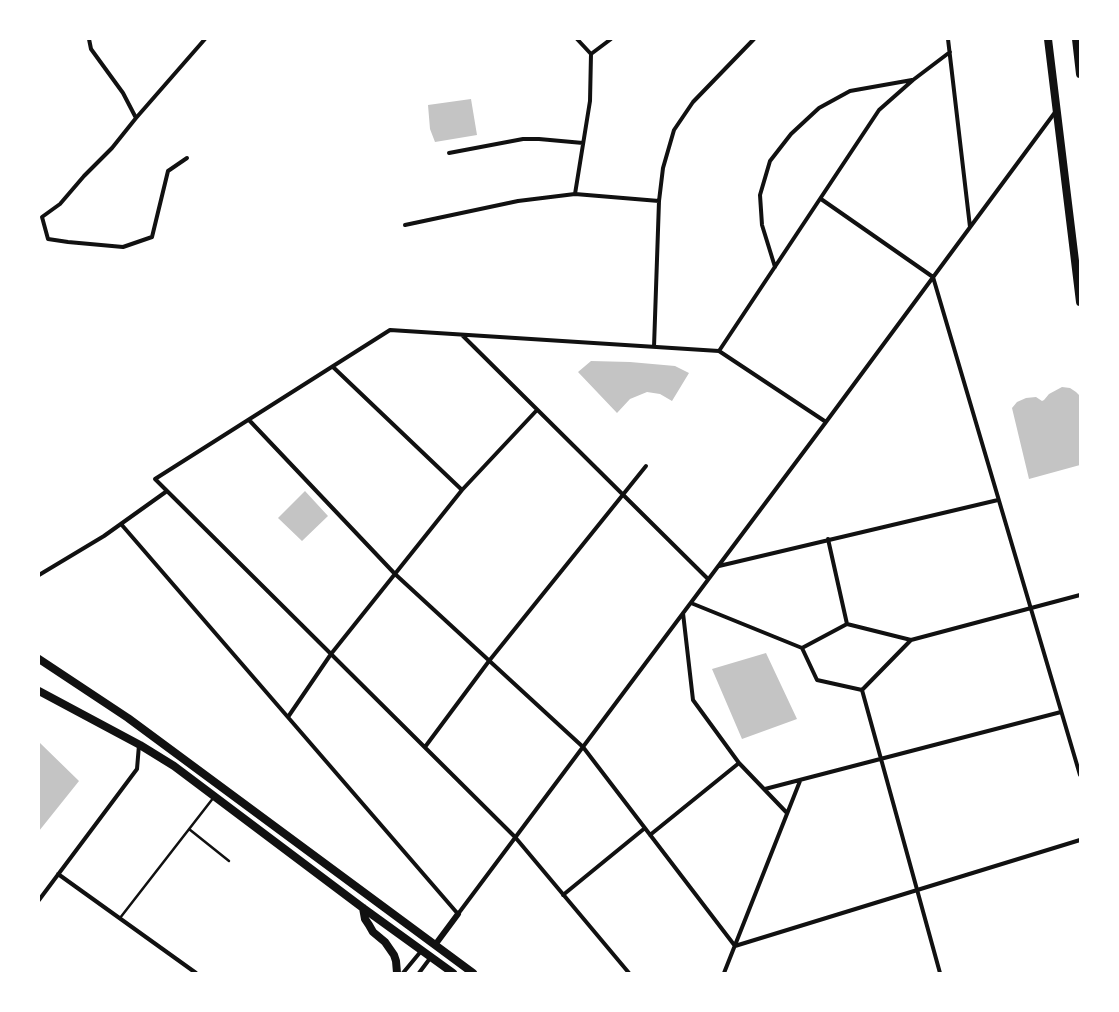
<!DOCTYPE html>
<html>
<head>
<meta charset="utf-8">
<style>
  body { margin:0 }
  #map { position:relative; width:1119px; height:1012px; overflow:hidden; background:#fff; font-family:"Work Sans",sans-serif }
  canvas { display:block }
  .frame { position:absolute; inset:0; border:40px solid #fff; pointer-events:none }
</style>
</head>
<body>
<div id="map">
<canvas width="1119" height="1012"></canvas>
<div class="frame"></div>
</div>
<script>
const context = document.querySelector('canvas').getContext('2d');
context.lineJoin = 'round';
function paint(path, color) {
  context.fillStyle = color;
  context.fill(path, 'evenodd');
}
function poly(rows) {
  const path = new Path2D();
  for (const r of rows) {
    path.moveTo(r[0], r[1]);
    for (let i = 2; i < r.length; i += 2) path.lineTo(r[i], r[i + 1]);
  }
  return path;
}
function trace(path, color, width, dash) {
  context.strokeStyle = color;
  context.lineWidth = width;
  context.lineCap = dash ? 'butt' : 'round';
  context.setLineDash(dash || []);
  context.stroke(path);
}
const building = poly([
  [471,99,477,135,435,142,430,129,428,105],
  [591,361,630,362,675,366,689,373,672,401,660,394,647,392,630,399,617,413,578,372],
  [1062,387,1070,388,1076,392,1080,396,1080,465,1029,479,1012,408,1017,402,1026,398,1036,397,1042,401,1044,400,1049,394],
  [305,491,328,516,302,541,278,518],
  [766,653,797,719,742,739,712,669],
  [39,742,79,781,39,831]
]);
const service = poly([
  [189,829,229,861],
  [120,918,214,797]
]);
const minor = poly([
  [89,39,91,49,123,93,136,118,112,148,84,176,60,204,42,217,48,239,68,242,123,247,152,237,168,171,187,158],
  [948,39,970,227],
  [591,54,611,39],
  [136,118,205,39],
  [449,153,523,139,539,139,583,143],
  [575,194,590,101,591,54,577,39],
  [821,199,933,277,1080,775],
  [405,225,518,201,575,194,659,201],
  [775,267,762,225,760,195,770,161,791,134,819,108,850,91,912,80],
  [462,335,708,579],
  [654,347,659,201,663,168,674,130,693,102,754,39],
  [719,351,879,110,913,80,950,52],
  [333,367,462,490],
  [249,420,395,574,583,747,735,946,1080,840],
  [121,524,458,914,826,422,1056,111],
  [828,539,847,624],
  [719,566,998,500],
  [39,575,104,536,167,491],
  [691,603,802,648,847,624,911,640,1080,595],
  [683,613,693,700,739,763],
  [911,640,862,690,940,973],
  [802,648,817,680,862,690],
  [288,717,331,654,462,490,537,410],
  [425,747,489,661,646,466],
  [765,789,1061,712],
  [650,835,739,763,787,813],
  [58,874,196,973],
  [563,895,645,828],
  [39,900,137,769,139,745],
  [403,973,422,950],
  [419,973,431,957],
  [629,973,515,837,155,479,390,330,719,351,826,422],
  [724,973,800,781]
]);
const tertiary = poly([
  [435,945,458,914]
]);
const primary = poly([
  [1048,39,1080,302],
  [1076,39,1080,74],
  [39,659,128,718,473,973],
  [39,691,140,745,174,766,363,908,453,973],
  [363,908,365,919,369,925,373,932,385,942,394,955,396,961,397,973]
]);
paint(building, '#c4c4c4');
trace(service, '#111', 2.5);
trace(minor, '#111', 4);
trace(tertiary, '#111', 6);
trace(primary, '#111', 8);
</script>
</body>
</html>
